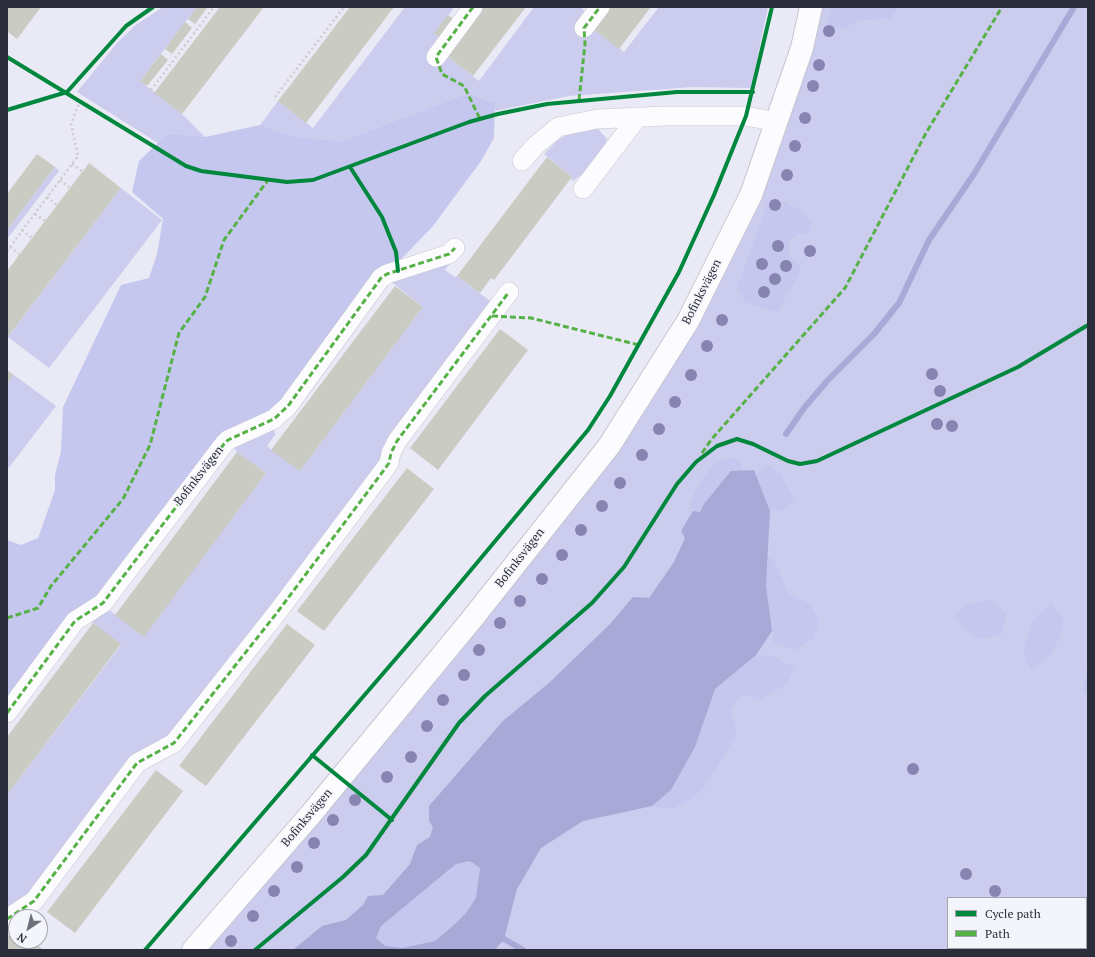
<!DOCTYPE html>
<html>
<head>
<meta charset="utf-8">
<style>
  body { margin:0 }
  #map { position:relative; width:1095px; height:957px; overflow:hidden; background:#e9eaf5; font-family:"PT Serif",serif }
  canvas { display:block }
  .frame { position:absolute; inset:0; border:8px solid #2c2d3a; pointer-events:none }
  .legend { position:absolute; left:947px; top:897px; width:140px; height:52px; box-sizing:border-box; background:#f4f4fb; border:1px solid #a4a4ae; margin:0; padding:5px 7px; list-style:none; font-size:12px; color:#2c2d3a }
  .legend li { display:flex; align-items:center; gap:8px; height:20px }
  .legend b { width:20px; border:1px solid #a4a4ae }
  .north { position:absolute; left:8px; top:909px; width:40px; height:40px; box-sizing:border-box; background:#f4f4fb; border:1px solid #a4a4ae; border-radius:50%; rotate:215deg; font-size:11px; font-weight:700; line-height:16px; text-align:center; color:#2c2d3a }
  .north::after { content:''; display:block; margin:auto; width:14px; height:18px; background:#6e6f7b; clip-path:polygon(50% 0,100% 100%,50% 72%,0 100%) }
</style>
</head>
<body>
<div id="map">
<canvas width="1095" height="957"></canvas>
<div class="frame"></div>
<ul class="legend">
<li><b style="height:5px;background:#00873e"></b>Cycle path</li>
<li><b style="height:5px;background:#56b246"></b>Path</li>
</ul>
<div class="north">N</div>
</div>
<script>
const context = document.querySelector('canvas').getContext('2d');
context.lineJoin = 'round';
function paint(path, color) {
  context.fillStyle = color;
  context.fill(path, 'evenodd');
}
function poly(rows) {
  const path = new Path2D();
  for (const r of rows) {
    path.moveTo(r[0], r[1]);
    for (let i = 2; i < r.length; i += 2) path.lineTo(r[i], r[i + 1]);
  }
  return path;
}
function trace(path, color, width, dash) {
  context.strokeStyle = color;
  context.lineWidth = width;
  context.lineCap = dash ? 'butt' : 'round';
  context.setLineDash(dash || []);
  context.stroke(path);
}
function write(font, color, halo, rows, align = 'center') {
  context.font = font + ' "PT Serif",serif';
  context.lineWidth = 3;
  context.setLineDash([]);
  context.textBaseline = 'middle';
  context.strokeStyle = halo;
  context.fillStyle = color;
  for (const [text, x, y, turn = 0] of rows) {
    context.save();
    context.translate(x, y);
    context.rotate((+turn || 0) * Math.PI / 180);
    context.textAlign = isNaN(turn) ? turn : align;
    if (halo) context.strokeText(text, 0, 0);
    context.fillText(text, 0, 0);
    context.restore();
  }
}
const green = poly([
  [163,7,197,7,140,81,182,114,205,137,168,133,158,143,77,92,118,42,136,25],
  [405,7,454,7,435,34,441,39,444,54,479,81,534,7,583,7,582,9,589,14,592,28,624,52,659,7,768,7,751,88,693,87,569,96,495,111,495,103,468,93,342,141,297,137,260,125,278,101,313,128],
  [811,7,831,7,826,25,842,28,859,21,891,19,900,7,1088,7,1088,664,1082,689,1088,698,1088,930,1086,929,1086,898,948,898,948,948,1022,948,1022,950,193,950,609,446,751,195],
  [786,203,798,234,790,239,789,254],
  [589,127,598,129,607,139,602,151,585,172,573,181,571,179,572,177,544,154,558,140,574,131],
  [55,167,59,171,7,239,7,230],
  [121,188,162,220,49,368,8,337],
  [454,258,445,270,455,277,457,276,490,301,490,306,382,463,179,729,32,892,7,908,7,795,121,645,87,618,105,607,144,636,266,473,237,452,233,446,273,425,275,435,267,446,300,471,423,307,389,280],
  [14,375,56,406,7,470,7,384]
]);
const forest = poly([
  [831,7,900,7,891,19,859,21,842,29,826,25],
  [468,93,495,103,494,138,481,161,433,226,387,274,288,406,228,440,7,713,7,540,21,545,38,538,55,490,55,475,61,451,63,407,121,285,149,278,157,254,163,219,132,192,139,161,168,133,205,137,260,125,297,137,342,141],
  [769,200,786,203,804,212,812,223,809,233,798,234,790,240,789,254,801,269,795,282,777,312,745,302,737,288],
  [729,458,741,460,742,471,731,471,704,504,700,512,693,511,689,504,700,482,715,463],
  [766,465,779,472,794,499,783,511,770,511,756,474],
  [768,557,774,561,789,594,810,604,820,622,813,639,794,650,774,643,766,586],
  [992,600,1006,614,1002,634,980,639,966,631,954,617,968,604],
  [1051,603,1063,618,1061,635,1050,657,1031,670,1023,652,1033,620],
  [756,655,774,656,794,668,786,685,759,700,742,694,731,710,737,734,706,785,692,799,672,809,652,806,671,790,695,747,715,689],
  [1088,664,1088,698,1082,689],
  [470,861,480,868,476,898,466,913,455,924,435,941,402,948,385,946,376,938,381,926,456,864]
]);
const water = poly([
  [754,470,770,511,766,586,772,631,756,655,715,689,695,747,671,790,652,806,583,821,541,848,517,889,504,939,495,950,293,950,322,926,346,920,363,905,368,896,383,895,410,864,417,845,430,837,433,827,429,821,429,806,503,721,550,682,611,623,633,597,649,598,674,562,685,538,681,531,693,511,700,512,704,504,731,471],
  [470,861,480,868,476,898,466,913,455,924,435,941,402,948,385,946,376,938,381,926,456,864]
]);
const stream = poly([
  [786,434,804,408,828,380,874,334,899,303,929,240,974,174,1074,7],
  [504,939,523,950],
  [1034,950,1035,948]
]);
const building = poly([
  [7,7,41,7,17,39,7,31],
  [197,7,208,7,195,24,188,19],
  [220,7,264,7,182,114,154,93],
  [350,7,394,7,306,123,278,101],
  [480,7,526,7,473,76,444,54],
  [608,7,651,7,619,49,592,28],
  [448,15,455,20,441,39,434,33],
  [185,22,192,28,172,54,165,49],
  [161,54,168,60,147,86,140,81],
  [37,154,55,167,7,230,7,194],
  [547,157,572,177,494,280,491,278,480,293,457,276],
  [89,163,121,188,7,338,7,271],
  [395,286,423,307,300,471,271,450],
  [500,329,528,350,438,470,410,448],
  [7,370,14,375,7,384],
  [237,452,266,473,144,637,115,615],
  [407,468,434,489,324,631,297,611],
  [93,623,121,644,7,795,7,737],
  [287,624,315,645,206,786,179,766],
  [156,770,183,791,75,933,47,912],
  [14,928,16,929,16,941,32,941,42,949,41,950,7,950,7,938]
]);
const path = poly([
  [151,90,214,7],
  [275,97,344,7],
  [72,164,82,171],
  [60,180,70,188],
  [47,197,57,205],
  [35,214,45,221],
  [22,230,32,238],
  [10,247,19,254],
  [7,251,78,156,71,124,80,101]
]);
const minor = poly([
  [584,28,600,7],
  [436,57,473,7],
  [522,161,535,146,558,127,597,119,665,116,746,116,777,122],
  [583,189,638,117],
  [7,713,75,621,103,603,224,444,228,440,274,419,288,406,381,278,387,274,449,254,455,248],
  [7,919,34,901,137,763,174,743,276,614,384,470,389,463,391,453,397,441,509,292]
]);
const tertiary = poly([
  [193,950,311,814,472,619,609,446,688,321,751,195,802,48,811,7]
]);
const quiet = poly([
  [473,7,436,57,442,74,464,86,480,119],
  [579,100,585,44,584,28,600,7],
  [492,316,531,318,639,345],
  [702,453,711,440,845,288,926,133,1002,7],
  [7,618,38,608,51,586,123,499,150,445,179,333,205,297,224,240,268,180],
  [7,713,75,621,103,603,224,444,228,440,274,419,288,406,381,278,387,274,449,254,455,248],
  [7,919,34,901,137,763,174,743,276,614,384,470,389,463,391,453,397,441,509,292]
]);
const cycleway = poly([
  [7,57,186,166,201,171,287,182,313,180,469,122,498,114,547,104,677,92,753,92],
  [7,110,67,92,126,26,153,7],
  [350,167,382,217,396,252,398,271],
  [312,755,392,820],
  [145,950,430,619,588,430,610,396,679,272,714,195,746,116,772,7],
  [255,950,343,877,366,855,459,723,485,696,592,603,624,567,677,484,696,462,717,446,737,439,753,444,788,461,800,464,817,461,1018,367,1088,325]
]);
const trees = [
  [829,31],
  [819,65],
  [813,86],
  [805,118],
  [795,146],
  [787,175],
  [775,205],
  [778,246],
  [810,251],
  [762,264],
  [786,266],
  [775,279],
  [764,292],
  [722,320],
  [707,346],
  [932,374],
  [691,375],
  [940,391],
  [675,402],
  [937,424],
  [952,426],
  [659,429],
  [642,455],
  [620,483],
  [602,506],
  [581,530],
  [562,555],
  [542,579],
  [520,601],
  [500,623],
  [479,650],
  [464,675],
  [443,700],
  [427,726],
  [411,757],
  [913,769],
  [387,777],
  [355,800],
  [333,820],
  [314,843],
  [297,867],
  [966,874],
  [274,891],
  [995,891],
  [253,916],
  [231,941]
];
const streetNames = [
  ["Bofinksvägen",702,292,-63],
  ["Bofinksvägen",199,476,-52],
  ["Bofinksvägen",520,558,-52],
  ["Bofinksvägen",307,818,-50]
];
paint(green, '#cbccee');
paint(forest, '#c6c7ee');
paint(water, '#a8a9d6');
trace(stream, '#a8a9d6', 6);
paint(building, '#cacbc3');
trace(minor, '#c6c6d2', 20);
trace(tertiary, '#c6c6d2', 24);
trace(path, '#ccccd0', 2.5, [2, 3]);
trace(minor, '#fcfcfe', 19);
trace(tertiary, '#fcfcfe', 22);
trace(quiet, '#56b246', 3, [6, 3]);
trace(cycleway, '#00873e', 4);
context.fillStyle = '#8884b1';
for (const [x, y] of trees) {
  context.beginPath();
  context.arc(x, y, 6, 0, 2 * Math.PI);
  context.fill();
}
write('12px', '#2c2d3a', '#f4f4fb', streetNames);
</script>
</body>
</html>
